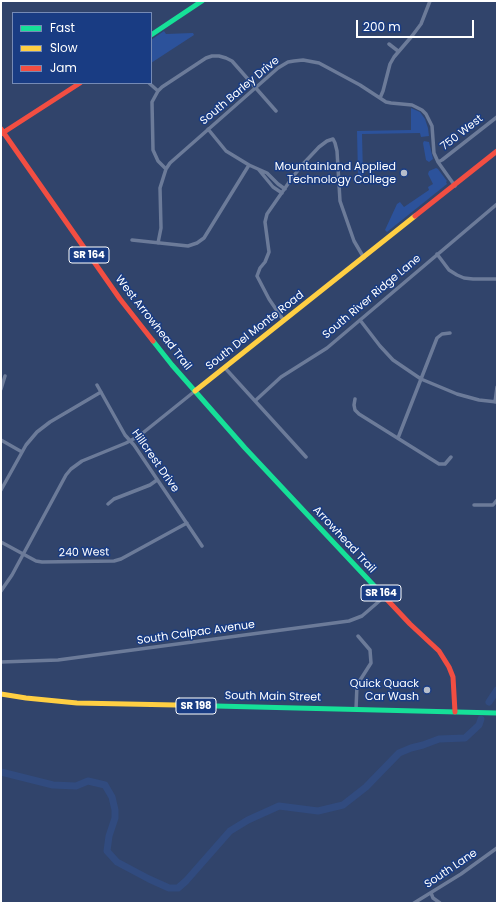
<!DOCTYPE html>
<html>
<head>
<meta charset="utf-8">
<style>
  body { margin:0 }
  #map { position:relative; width:498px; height:904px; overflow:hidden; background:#31446b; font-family:Poppins,sans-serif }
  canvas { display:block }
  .frame { position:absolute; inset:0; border:2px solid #fff; pointer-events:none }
  .legend { position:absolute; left:12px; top:12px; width:140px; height:72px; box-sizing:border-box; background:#193c83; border:1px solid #758ab5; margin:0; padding:5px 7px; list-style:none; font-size:12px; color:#fff }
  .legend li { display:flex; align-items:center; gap:8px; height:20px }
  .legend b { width:20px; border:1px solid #758ab5 }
  .scale { position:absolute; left:356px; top:20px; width:118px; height:18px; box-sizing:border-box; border:2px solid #fff; border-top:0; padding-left:5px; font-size:12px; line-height:14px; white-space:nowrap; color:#fff; -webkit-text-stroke:3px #193c83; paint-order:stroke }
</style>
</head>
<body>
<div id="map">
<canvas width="498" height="904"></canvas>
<div class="frame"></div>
<ul class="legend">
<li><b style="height:5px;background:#16e098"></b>Fast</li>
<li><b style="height:5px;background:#ffcf43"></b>Slow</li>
<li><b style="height:5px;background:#f24e42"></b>Jam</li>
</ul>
<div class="scale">200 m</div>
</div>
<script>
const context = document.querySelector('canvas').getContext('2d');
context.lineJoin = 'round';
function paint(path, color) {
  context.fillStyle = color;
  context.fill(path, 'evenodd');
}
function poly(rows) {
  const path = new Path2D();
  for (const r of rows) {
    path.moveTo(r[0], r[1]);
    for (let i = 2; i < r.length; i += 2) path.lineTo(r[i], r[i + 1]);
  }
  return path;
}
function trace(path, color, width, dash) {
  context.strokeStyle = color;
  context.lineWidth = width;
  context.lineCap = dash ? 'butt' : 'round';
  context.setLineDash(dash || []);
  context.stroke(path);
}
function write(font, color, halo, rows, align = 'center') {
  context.font = font + ' Poppins,sans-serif';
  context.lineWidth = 3;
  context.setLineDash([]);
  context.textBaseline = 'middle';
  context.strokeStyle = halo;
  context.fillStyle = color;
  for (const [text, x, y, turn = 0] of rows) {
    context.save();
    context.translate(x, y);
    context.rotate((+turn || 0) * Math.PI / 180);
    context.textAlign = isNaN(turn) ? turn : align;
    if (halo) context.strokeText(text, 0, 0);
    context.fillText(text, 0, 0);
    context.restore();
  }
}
const green = poly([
  [164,31,166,34,193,33,194,35,151,63,151,40],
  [411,108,420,112,425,119,428,128,429,136,421,137,420,133,362,134,363,175,358,175,357,131,411,130],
  [424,141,429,142,433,159,429,162,426,160,423,143],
  [436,168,438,169,447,181,446,182,447,184,387,232,385,230,397,204,400,202,404,207,429,190,428,187,433,184,428,174,429,171]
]);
const river = poly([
  [489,702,497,690],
  [1,772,53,785,76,786,88,781,105,785,112,797,115,810,115,818,109,836,107,851,117,862,149,879,169,888,178,888,186,881,230,831,248,820,279,806,318,811,343,805,366,787,399,753,411,748,423,745,439,739,465,738,479,725,481,719]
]);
const street = poly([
  [389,44,398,51],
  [149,83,158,91],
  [380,98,383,91,390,64,394,57,412,36,421,24,430,1],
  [208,129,226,151,249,165,267,173,278,184,285,189],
  [438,162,442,160,497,117],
  [166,169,158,161,153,150,152,102,158,91,162,87,206,58,212,56,219,56,226,58,232,61,276,111],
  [259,170,273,187,282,193],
  [132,240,188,246,197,243,204,238,249,165],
  [158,243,161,228,160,188,166,169,170,163,278,68,288,62,294,61,303,60,319,63,360,85,386,102,391,103,412,105,422,110,426,114,432,126,434,153,438,162,455,186],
  [437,254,449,270,457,275,464,278,473,279,497,279],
  [360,320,380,346,393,360,421,379,457,394,479,400,497,402],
  [284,321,269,299,257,276,260,268,265,262,269,252,265,222,267,214,292,178,303,164,319,147,327,141,333,139,335,143,337,151,340,201,354,241,364,258],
  [225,368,306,457],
  [97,385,125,435,134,445,202,546],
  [1,389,5,376],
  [355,399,354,405,355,410,359,414,439,464,445,464,451,457],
  [256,400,281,377,327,348,497,204],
  [495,402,497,387],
  [398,438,437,338,442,334,450,333],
  [1,440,22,452],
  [1,490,26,445,37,432,50,422,101,392],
  [108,504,114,499,150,485,157,480],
  [474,505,493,505,497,500],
  [1,542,36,561,42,562,114,561,121,559,187,523],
  [1,591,12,575,66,475,71,469,82,461,126,443,139,436,195,391],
  [1,662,58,660,349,621,362,616,384,597],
  [356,709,357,685,371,663,370,650,358,636],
  [431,893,433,898,440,903],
  [414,903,461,874,497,848]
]);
const fast = poly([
  [151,35,202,1],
  [153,341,172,365,245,448,379,591],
  [176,705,497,713]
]);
const slow = poly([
  [195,391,415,216],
  [1,694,26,698,77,703,176,705]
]);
const jam = poly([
  [1,129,120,299,153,341],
  [1,134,80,83],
  [415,216,497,151],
  [379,591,410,624,439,651,449,667,453,677,455,712]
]);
const markers = [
  [404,173,4,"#b7becb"],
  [427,690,4,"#b7becb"]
];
const shields = [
  [89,255,40],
  [381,593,40],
  [196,706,40]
];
const shieldNames = [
  ["SR 164",89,255],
  ["SR 164",381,593],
  ["SR 198",196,706]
];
const streetNames = [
  ["South Barley Drive",240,91,-40],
  ["750 West",462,133,-38],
  ["South River Ridge Lane",372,297,-40],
  ["West Arrowhead Trail",153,323,52],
  ["South Del Monte Road",255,331,-38],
  ["Hillcrest Drive",155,461,55],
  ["Arrowhead Trail",344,540,47],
  ["240 West",84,553,-1],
  ["South Calpac Avenue",196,633,-8],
  ["South Main Street",273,697,1],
  ["South Lane",451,869,-34]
];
const poiNames = [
  ["Mountainland Applied",396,167],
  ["Technology College",396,180],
  ["Quick Quack",419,684],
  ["Car Wash",419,697]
];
paint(green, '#2c529b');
trace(river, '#314b7f', 7);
trace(street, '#6c7b99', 3.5);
trace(fast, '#16e098', 5);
trace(slow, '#ffcf43', 5);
trace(jam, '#f24e42', 5);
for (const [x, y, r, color] of markers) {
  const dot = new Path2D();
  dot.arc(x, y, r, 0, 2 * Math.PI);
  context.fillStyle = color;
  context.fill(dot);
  trace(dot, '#193c83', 1.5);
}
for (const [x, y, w] of shields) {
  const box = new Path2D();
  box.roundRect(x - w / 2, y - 8, w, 16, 3);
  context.fillStyle = '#193c83';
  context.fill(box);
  trace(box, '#fff', 1);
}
write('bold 10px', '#fff', null, shieldNames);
write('11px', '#fff', '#193c83', streetNames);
write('11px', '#fff', '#193c83', poiNames, 'right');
</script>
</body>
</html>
